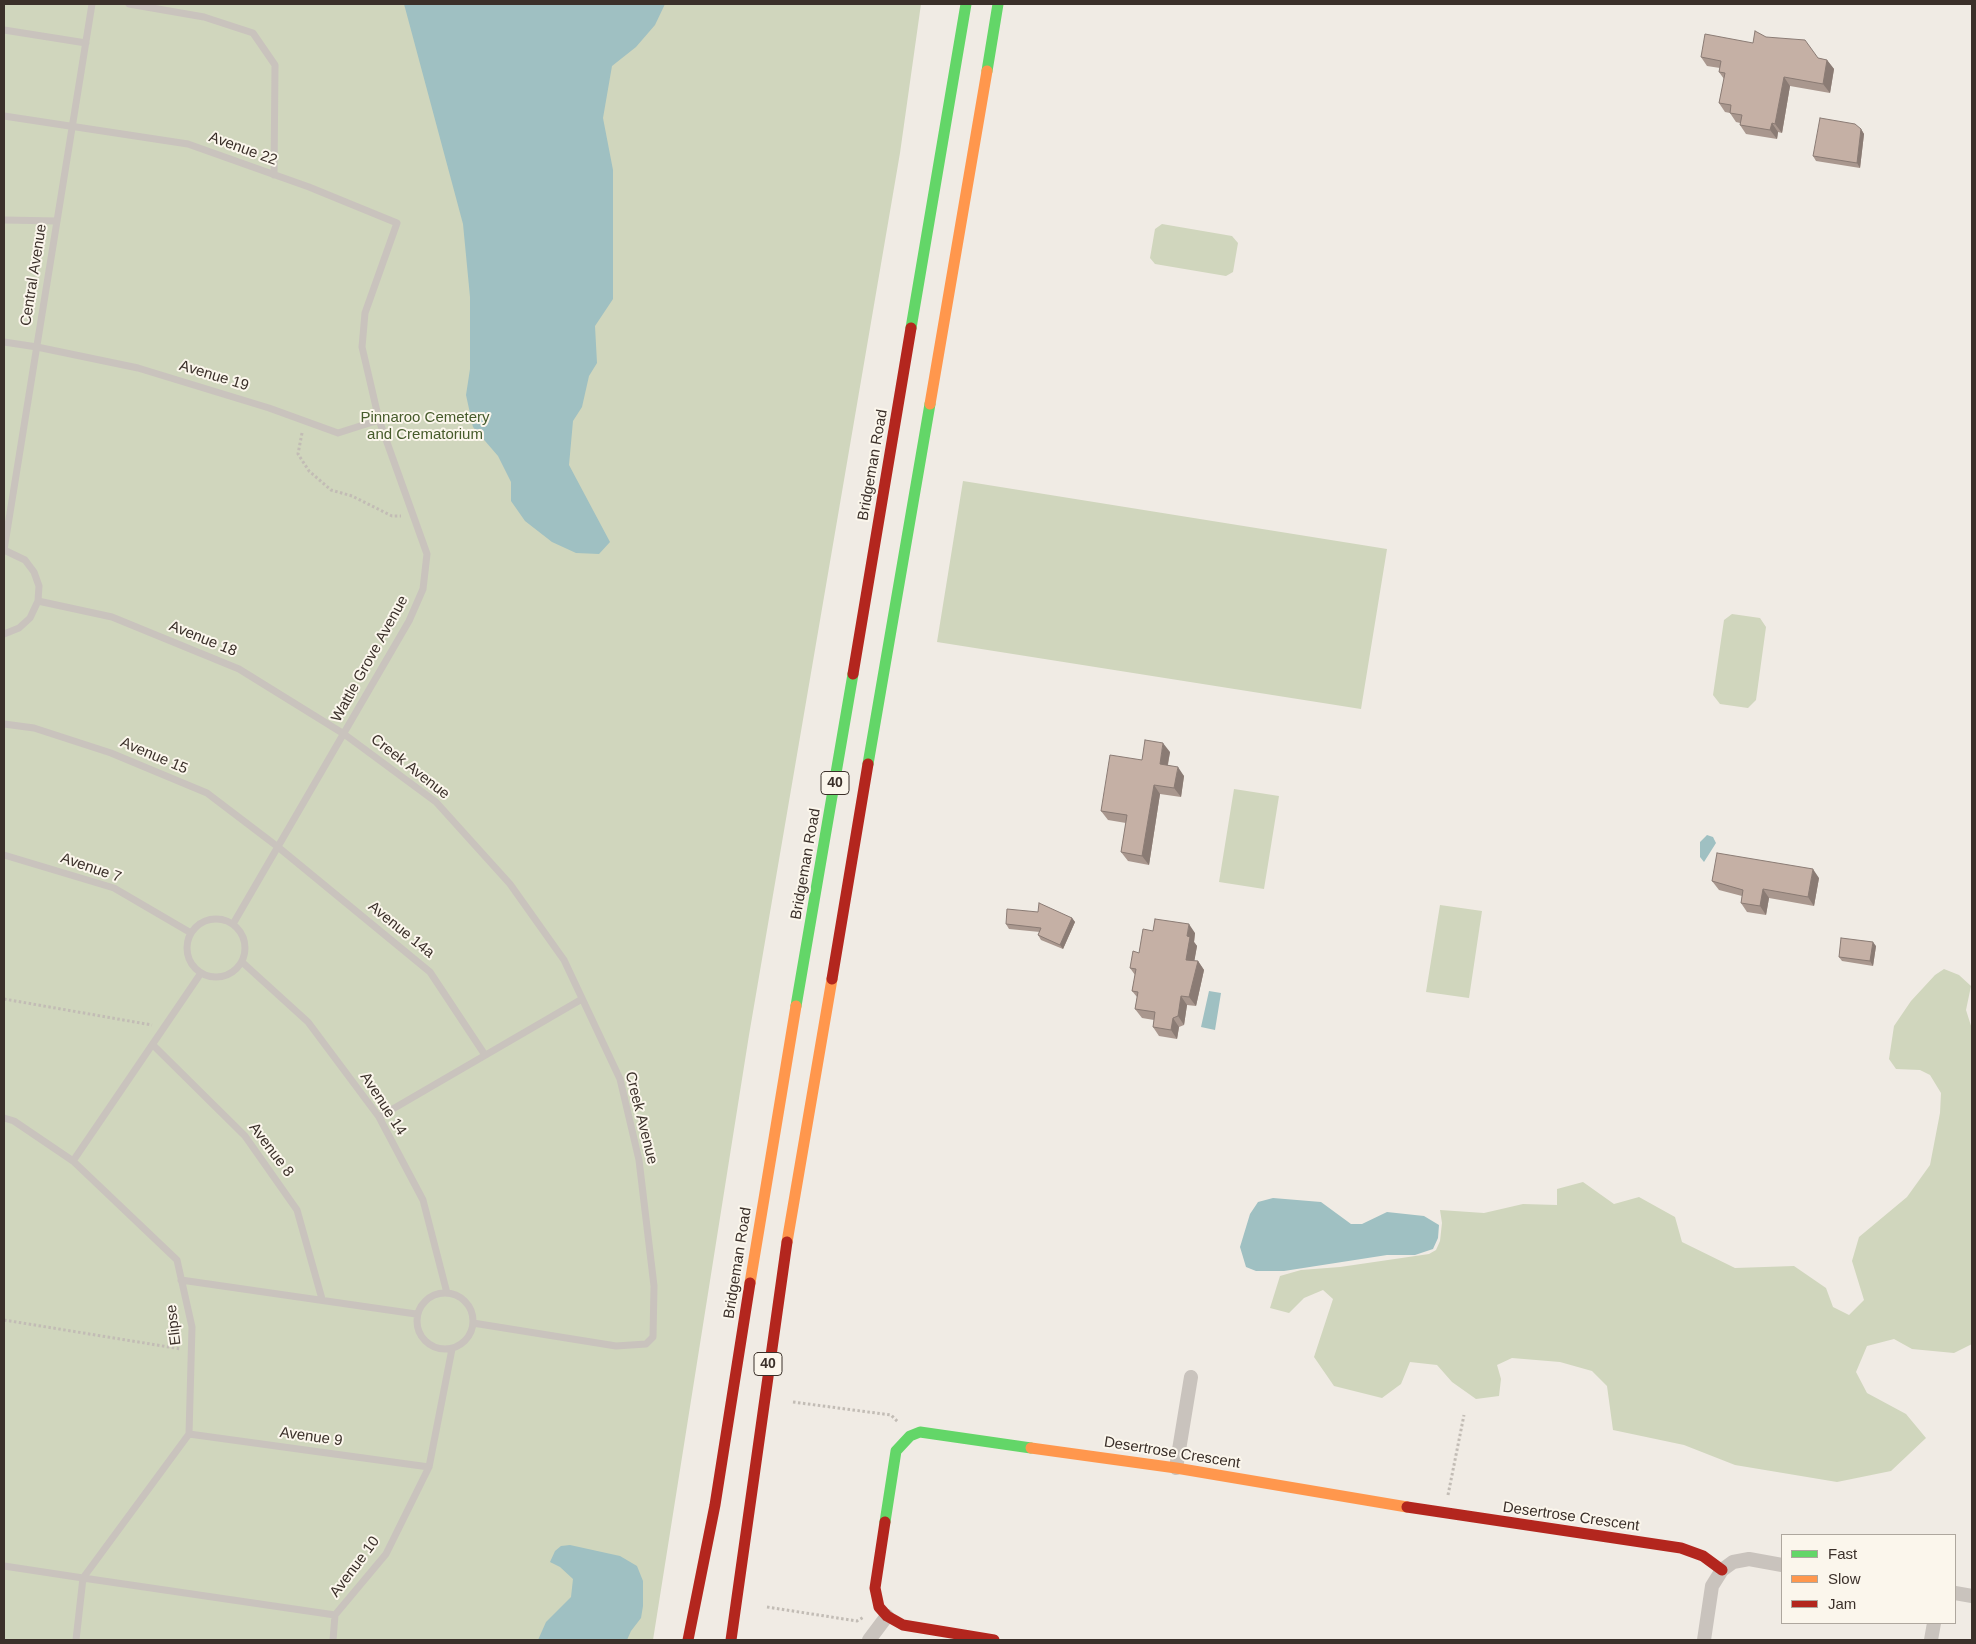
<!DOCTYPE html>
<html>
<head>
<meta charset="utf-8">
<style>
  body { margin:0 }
  #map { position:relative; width:1976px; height:1644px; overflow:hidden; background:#f0ebe4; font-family:Arial,sans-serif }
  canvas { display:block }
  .frame { position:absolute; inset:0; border:5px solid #3b302a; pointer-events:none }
  .legend { position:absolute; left:1781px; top:1534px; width:175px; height:90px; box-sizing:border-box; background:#fbf6ec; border:1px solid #aea79e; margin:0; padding:6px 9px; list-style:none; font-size:15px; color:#3b302a }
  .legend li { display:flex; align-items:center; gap:10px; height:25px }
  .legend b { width:25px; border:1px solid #aea79e }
</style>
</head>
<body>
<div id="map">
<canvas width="1976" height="1644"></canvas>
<div class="frame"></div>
<ul class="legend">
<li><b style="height:6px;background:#63d668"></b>Fast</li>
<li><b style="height:6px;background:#ff974d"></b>Slow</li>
<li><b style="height:6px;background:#b3261e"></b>Jam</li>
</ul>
</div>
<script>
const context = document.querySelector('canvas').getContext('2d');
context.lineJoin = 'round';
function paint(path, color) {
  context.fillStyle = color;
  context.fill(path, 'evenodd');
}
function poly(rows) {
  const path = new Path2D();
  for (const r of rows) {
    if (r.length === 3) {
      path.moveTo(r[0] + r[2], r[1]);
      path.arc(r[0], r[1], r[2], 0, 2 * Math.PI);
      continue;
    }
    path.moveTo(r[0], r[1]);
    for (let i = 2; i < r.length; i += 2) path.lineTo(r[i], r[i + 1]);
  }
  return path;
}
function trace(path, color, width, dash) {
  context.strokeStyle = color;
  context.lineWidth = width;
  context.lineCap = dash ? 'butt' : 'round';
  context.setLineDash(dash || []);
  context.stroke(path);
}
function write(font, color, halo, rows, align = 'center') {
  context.font = font + ' Arial,sans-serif';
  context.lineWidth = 4;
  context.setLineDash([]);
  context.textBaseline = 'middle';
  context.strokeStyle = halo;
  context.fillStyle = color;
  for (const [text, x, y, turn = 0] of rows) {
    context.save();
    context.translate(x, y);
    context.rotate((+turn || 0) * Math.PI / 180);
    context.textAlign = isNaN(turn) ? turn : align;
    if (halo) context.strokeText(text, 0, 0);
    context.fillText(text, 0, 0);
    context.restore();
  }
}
const green = poly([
  [4,4,921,4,900,153,749,1035,653,1640,4,1640],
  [1162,224,1232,236,1238,243,1233,272,1226,276,1155,264,1150,258,1155,229],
  [963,481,1387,549,1361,709,937,642],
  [1732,614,1760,618,1766,627,1756,700,1748,708,1720,704,1713,695,1724,620],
  [1234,789,1279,796,1264,889,1219,882],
  [1440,905,1482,911,1469,998,1426,992],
  [1944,969,1959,975,1971,986,1966,1010,1972,1029,1972,1344,1954,1353,1912,1349,1894,1339,1867,1346,1856,1372,1867,1393,1906,1414,1926,1438,1891,1471,1837,1482,1735,1465,1684,1445,1613,1430,1607,1386,1592,1371,1560,1362,1512,1358,1497,1365,1501,1379,1499,1396,1476,1399,1452,1382,1437,1365,1410,1362,1401,1384,1382,1398,1334,1386,1314,1357,1333,1299,1323,1290,1304,1298,1289,1313,1270,1308,1280,1276,1301,1270,1340,1267,1429,1254,1436,1250,1440,1241,1442,1223,1440,1210,1484,1213,1523,1204,1557,1205,1557,1189,1583,1182,1614,1204,1639,1197,1675,1217,1682,1242,1735,1268,1794,1266,1826,1288,1833,1307,1849,1315,1864,1300,1852,1261,1859,1237,1907,1197,1930,1165,1940,1113,1941,1093,1930,1075,1920,1070,1896,1069,1889,1059,1894,1026,1911,1001,1935,975]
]);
const water = poly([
  [404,4,665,4,655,25,636,47,612,66,603,118,613,170,613,299,595,326,597,363,589,376,582,407,573,421,569,465,610,542,599,554,576,553,552,542,525,521,511,501,511,482,498,456,473,427,466,395,470,369,470,297,463,224],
  [1707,835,1713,837,1716,843,1704,862,1700,857,1700,842],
  [1209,991,1221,993,1215,1030,1201,1027],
  [1273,1198,1321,1202,1351,1224,1362,1224,1387,1212,1424,1216,1439,1225,1438,1238,1433,1249,1415,1255,1387,1255,1284,1271,1256,1271,1246,1267,1240,1247,1250,1214,1258,1202],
  [570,1545,620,1556,637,1566,643,1581,643,1606,641,1618,631,1631,627,1640,538,1640,546,1622,571,1597,573,1579,560,1567,550,1562,555,1551,561,1546]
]);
const path = poly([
  [302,433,298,454,309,471,331,490,352,496,392,516,401,516],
  [4,999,152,1025],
  [4,1320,181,1349],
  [793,1402,891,1415,898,1422],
  [1448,1495,1464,1415],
  [767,1607,857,1621,864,1617]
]);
const lane = poly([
  [129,4,204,17,253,33,275,65,274,175],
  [4,30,86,43],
  [4,116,188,144,309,187,397,223,365,313,362,347,379,420,427,554,423,589,409,621,233,924],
  [4,220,57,221],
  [4,342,37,347,138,368,269,408,338,433,379,420],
  [4,550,92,4],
  [4,550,25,560,34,572,39,586,38,601,30,618,19,628,4,634],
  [38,601,112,617,239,669,344,734,436,802,510,884,564,960,620,1079,639,1160,654,1286,653,1337,646,1344,616,1346,473,1323],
  [4,724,34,728,111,753,207,793,278,847,430,972,485,1055],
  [4,855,114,888,191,933],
  [216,948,29],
  [242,962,308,1022,379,1117,423,1200,447,1293],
  [153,1045,245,1136,297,1210,322,1299],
  [379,1117,582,999],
  [4,1118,14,1121,73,1161,177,1260,192,1327,189,1434,83,1578,335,1615,386,1554,429,1467,452,1349],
  [73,1161,201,973],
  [181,1280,416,1314],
  [445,1321,28],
  [189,1434,429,1467],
  [4,1566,83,1578,76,1640],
  [333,1640,335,1615]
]);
const street = poly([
  [1176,1468,1191,1377],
  [1955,1593,1972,1596],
  [869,1640,887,1616],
  [1704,1640,1712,1586,1722,1570,1733,1562,1749,1559,1782,1565],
  [1931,1640,1934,1623]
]);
const fast = poly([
  [987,71,998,4],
  [911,328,966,4],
  [868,764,930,404],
  [796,1006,853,674],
  [885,1522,896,1451,910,1436,920,1432,1031,1448]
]);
const slow = poly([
  [930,404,987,71],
  [787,1242,832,979],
  [750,1283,796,1006],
  [1031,1448,1176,1468,1407,1507]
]);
const jam = poly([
  [853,674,911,328],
  [832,979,868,764],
  [1407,1507,1681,1548,1703,1556,1722,1570],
  [885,1522,875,1588,879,1607,887,1616,903,1625,994,1640],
  [688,1640,715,1505,750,1283],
  [731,1640,787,1242]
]);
const wall = poly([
  [1766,37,1818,58,1827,60,1834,69,1830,93,1790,86,1782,133,1778,132,1777,139,1746,134,1740,125,1740,123,1736,122,1730,113,1725,112,1719,103,1724,79,1719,72,1720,68,1707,66,1701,57,1753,43],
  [1861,129,1864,134,1860,168,1816,161,1813,156],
  [1170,752,1168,765,1184,776,1181,797,1160,794,1149,865,1128,861,1121,852,1126,823,1108,820,1101,811,1142,760],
  [1819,878,1814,906,1769,898,1766,915,1747,912,1741,903,1742,896,1719,890,1712,881],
  [1072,918,1075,922,1063,949,1041,940,1038,935,1040,932,1009,929,1006,924],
  [1153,931,1195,933,1194,942,1197,946,1194,961,1198,961,1204,970,1196,1006,1187,1005,1184,1025,1179,1027,1177,1039,1159,1036,1153,1027,1154,1020,1142,1018,1135,1009,1137,997,1132,991,1135,975,1130,968],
  [1876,946,1873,966,1842,961,1839,957]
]);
const shadedWall = poly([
  [1827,60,1834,69,1830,93,1823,84],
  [1784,77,1790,86,1782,133,1775,124],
  [1772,123,1778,132,1777,139,1770,130],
  [1861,129,1864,134,1860,168,1857,163],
  [1163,743,1170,752,1166,773,1160,764],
  [1178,767,1184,776,1181,797,1174,788],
  [1154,785,1160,794,1149,865,1142,856],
  [1813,869,1819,878,1814,906,1808,897],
  [1763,889,1769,898,1766,915,1760,906],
  [1072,918,1075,922,1063,949,1060,945],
  [1189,924,1195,933,1194,942,1197,946,1193,969,1186,960,1187,936],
  [1873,942,1876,946,1873,966,1870,961],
  [1198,961,1204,970,1196,1006,1189,997],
  [1181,996,1187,1005,1184,1025,1178,1016],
  [1173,1018,1179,1027,1177,1039,1171,1030]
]);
const building = poly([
  [1755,31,1766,37,1805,40,1818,58,1827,60,1823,84,1784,77,1775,124,1772,123,1770,130,1740,125,1742,115,1730,113,1731,105,1719,103,1725,73,1719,72,1721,61,1701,57,1705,34,1753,43,1755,31],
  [1820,118,1855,124,1861,129,1857,163,1813,156,1820,118],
  [1145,740,1163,743,1160,764,1178,767,1174,788,1154,785,1142,856,1121,852,1127,815,1101,811,1110,755,1142,760,1145,740],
  [1717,853,1813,869,1808,897,1763,889,1760,906,1741,903,1743,890,1712,881,1717,853],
  [1039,903,1072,918,1060,945,1038,935,1041,928,1006,924,1007,909,1038,912,1039,903],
  [1155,919,1189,924,1187,936,1190,937,1186,960,1198,961,1189,997,1181,996,1178,1016,1173,1018,1171,1030,1153,1027,1155,1012,1135,1009,1138,992,1132,991,1136,969,1130,968,1133,951,1139,953,1143,929,1153,931,1155,919],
  [1841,938,1873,942,1870,961,1839,957,1841,938]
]);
const shields = [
  [835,783,28],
  [768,1364,28]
];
const shieldNames = [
  ["40",835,783],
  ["40",768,1364]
];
const streetNames = [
  ["Avenue 22",243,149,20],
  ["Central Avenue",34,275,-81],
  ["Avenue 19",214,376,17],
  ["Bridgeman Road",873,465,-80],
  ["Avenue 18",203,639,22],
  ["Wattle Grove Avenue",370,659,-61],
  ["Avenue 15",154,756,23],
  ["Creek Avenue",410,767,38],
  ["Bridgeman Road",806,864,-80],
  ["Avenue 7",91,868,19],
  ["Avenue 14a",401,930,39],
  ["Avenue 14",383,1104,57],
  ["Creek Avenue",641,1118,76],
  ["Avenue 8",271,1150,53],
  ["Bridgeman Road",738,1263,-81],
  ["Elipse",174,1325,-97],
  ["Avenue 9",311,1437,8],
  ["Desertrose Crescent",1172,1453,9],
  ["Desertrose Crescent",1571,1517,8],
  ["Avenue 10",355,1567,-53]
];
const parkNames = [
  ["Pinnaroo Cemetery",425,418],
  ["and Crematorium",425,435]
];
paint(green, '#d0d6bd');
paint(water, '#9fc0c2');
trace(path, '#c2bcb5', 3, [2.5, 2.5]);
trace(lane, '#c9c3bd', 7);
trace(street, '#c9c3bd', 14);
trace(fast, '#63d668', 11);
trace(slow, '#ff974d', 11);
trace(jam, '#b3261e', 11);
paint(wall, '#a9978e');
paint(shadedWall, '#8a7b74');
paint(building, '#c5b0a5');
trace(building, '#8a7b74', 1);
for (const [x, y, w] of shields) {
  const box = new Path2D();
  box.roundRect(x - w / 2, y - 11.5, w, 23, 4);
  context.fillStyle = '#fbf6ec';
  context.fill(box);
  trace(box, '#3b302a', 1);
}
write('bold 14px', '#3b302a', null, shieldNames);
write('15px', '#3b302a', '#fbf6ec', streetNames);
write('15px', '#465b2b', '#fbf6ec', parkNames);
</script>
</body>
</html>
